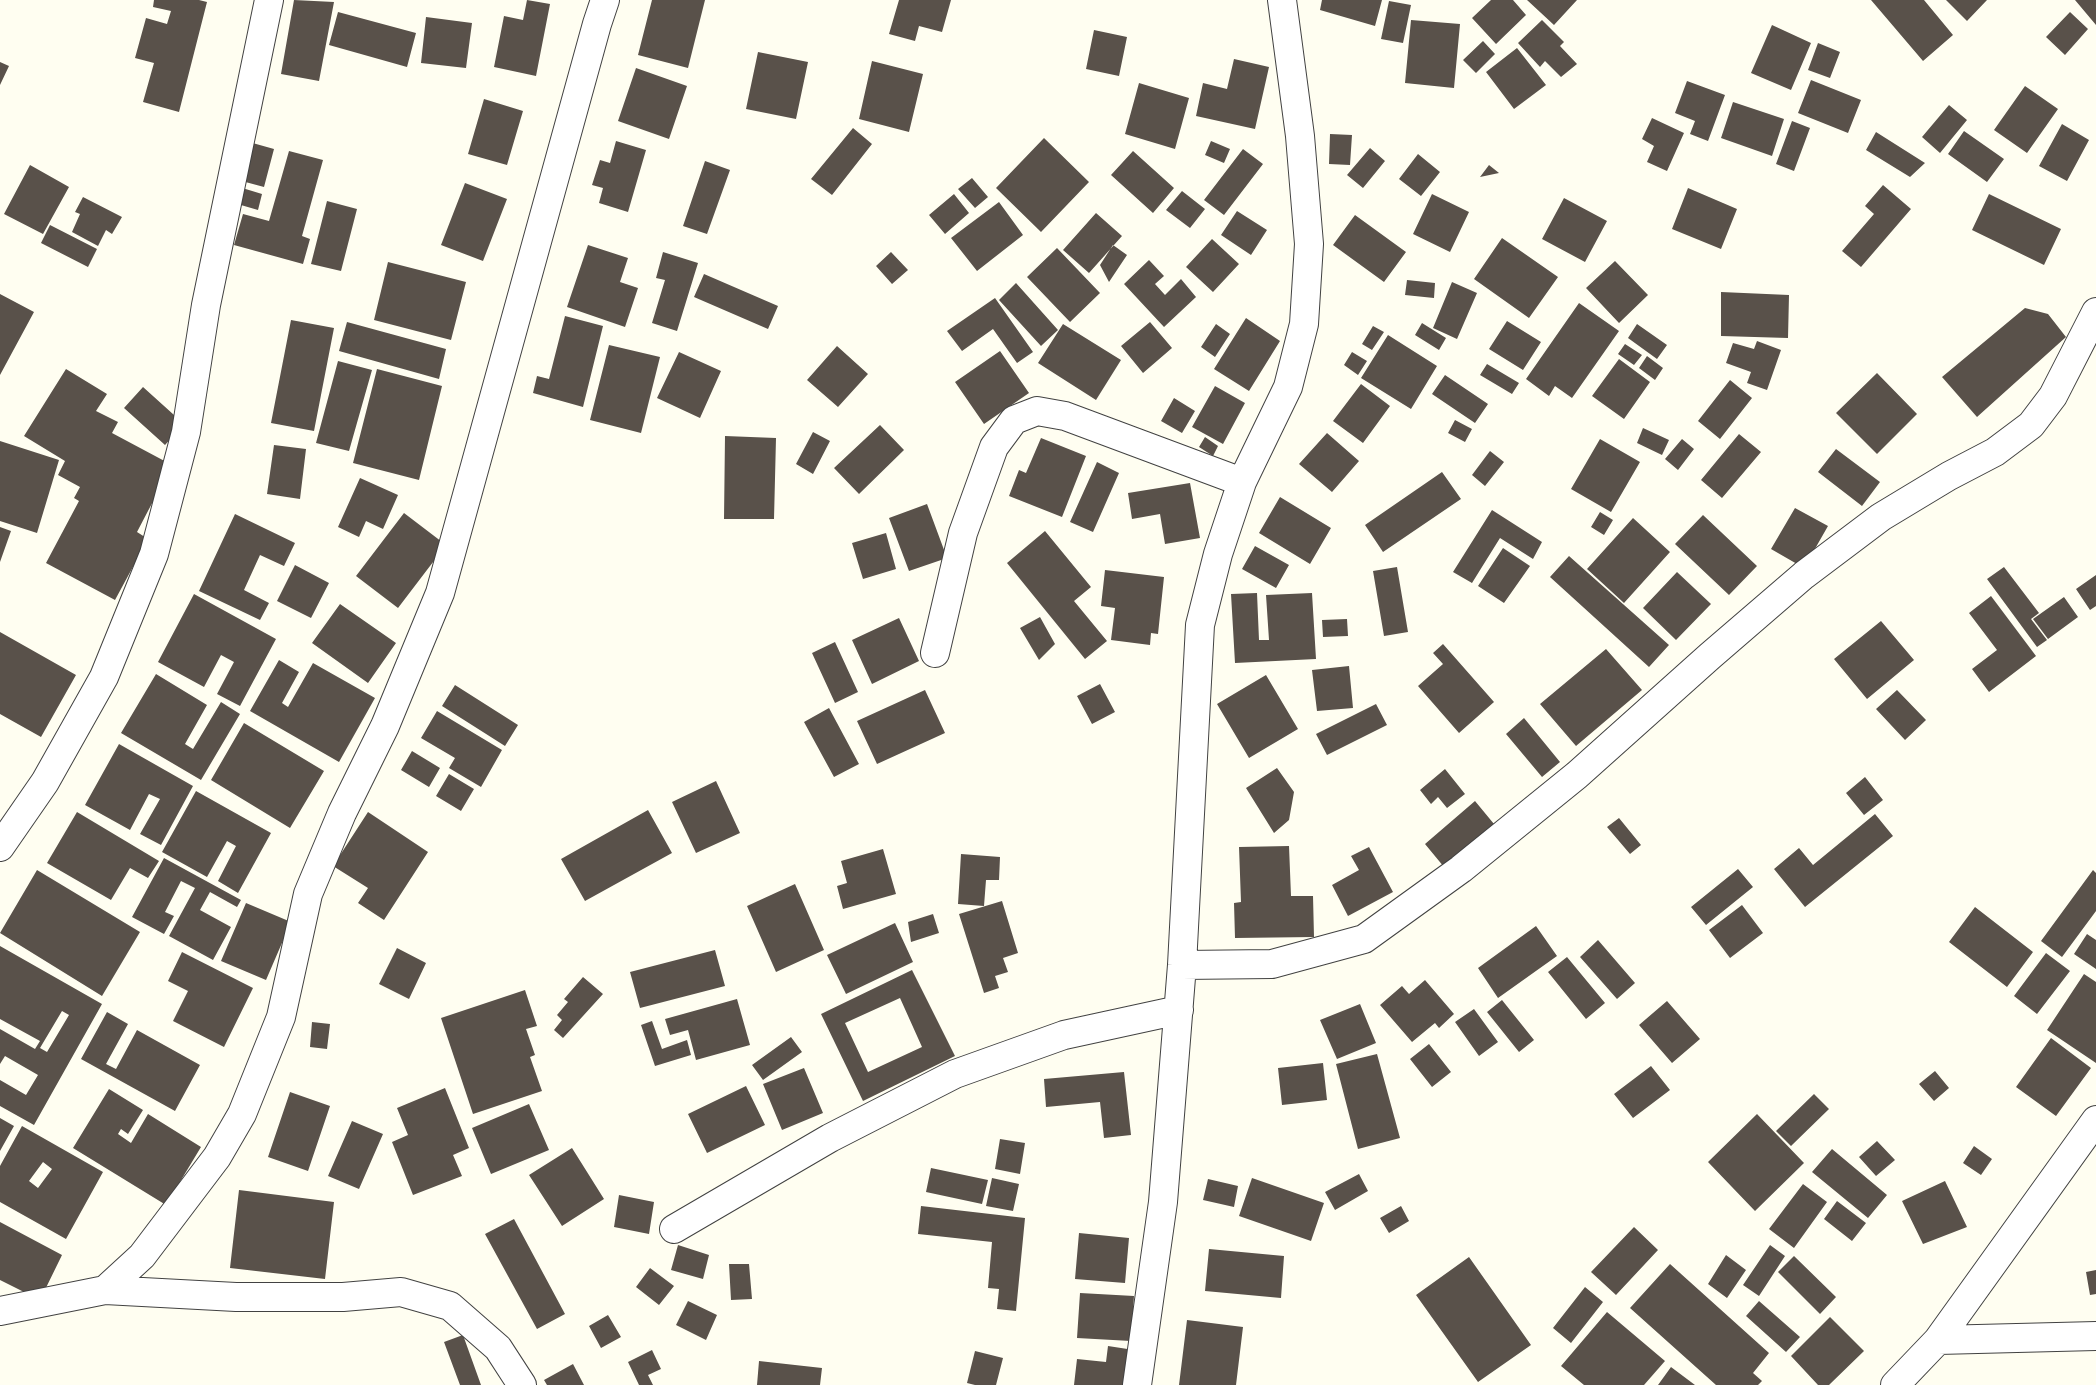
<!DOCTYPE html>
<html>
<head>
<meta charset="utf-8">
<style>
  body { margin:0 }
  canvas { display:block; background:#fffef1 }
</style>
</head>
<body>
<canvas width="2096" height="1385"></canvas>
<script>
const context = document.querySelector('canvas').getContext('2d');
context.lineJoin = 'round';
function paint(path, color) {
  context.fillStyle = color;
  context.fill(path, 'evenodd');
}
function poly(rows) {
  const path = new Path2D();
  for (const r of rows) {
    path.moveTo(r[0], r[1]);
    for (let i = 2; i < r.length; i += 2) path.lineTo(r[i], r[i + 1]);
  }
  return path;
}
function trace(path, color, width, dash) {
  context.strokeStyle = color;
  context.lineWidth = width;
  context.lineCap = dash ? 'butt' : 'round';
  context.setLineDash(dash || []);
  context.stroke(path);
}
const building = poly([
  [154,0,199,0,207,2,179,112,143,102,154,63,135,58,146,18,167,24,171,11,153,7],
  [294,0,334,2,319,81,281,74],
  [527,0,550,4,536,76,494,67,504,16,523,20],
  [652,0,705,0,688,68,638,55],
  [899,0,951,0,942,32,919,26,915,41,889,34],
  [1322,0,1382,0,1375,26,1320,10],
  [1491,0,1513,0,1526,15,1496,44,1472,18],
  [1527,0,1577,0,1554,25],
  [1871,0,1924,0,1953,35,1923,61],
  [1946,0,1987,0,1967,21],
  [2075,0,2096,0,2096,25],
  [1389,1,1411,5,1403,43,1381,39],
  [338,12,416,33,407,67,329,45],
  [2070,12,2088,29,2065,55,2046,37],
  [426,17,472,23,466,68,421,63],
  [1411,20,1460,24,1454,88,1405,83],
  [1542,20,1564,42,1560,46,1577,64,1561,77,1545,61,1540,67,1518,43],
  [1772,25,1811,43,1791,90,1751,73],
  [1094,30,1127,37,1119,76,1086,69],
  [1483,41,1495,54,1476,73,1463,60],
  [1818,43,1840,52,1830,78,1808,70],
  [1517,48,1546,85,1514,109,1486,72],
  [758,52,808,62,796,119,746,109],
  [1234,59,1269,67,1255,129,1196,116,1203,83,1227,89],
  [872,61,923,74,909,132,859,119],
  [0,62,9,66,0,85],
  [636,68,687,86,669,139,618,121],
  [1811,80,1861,100,1848,133,1798,113],
  [1687,81,1725,95,1708,141,1690,134,1695,121,1675,113],
  [1139,83,1189,98,1175,149,1125,134],
  [2025,86,2058,109,2027,153,1994,130],
  [484,99,523,111,507,165,468,154],
  [1733,102,1784,119,1772,156,1721,138],
  [1949,105,1967,120,1940,153,1922,137],
  [1652,118,1684,133,1667,171,1647,162,1654,146,1642,139],
  [1792,121,1810,128,1794,171,1776,164],
  [2062,124,2089,140,2067,181,2039,166],
  [853,128,872,144,832,195,811,179],
  [1964,131,2004,159,1987,182,1948,154],
  [1876,132,1925,163,1910,177,1866,150],
  [1330,134,1352,135,1350,165,1329,164],
  [1044,138,1089,182,1041,232,996,188],
  [616,141,646,150,628,212,599,203,603,188,592,185,600,160,610,163],
  [1211,141,1230,149,1224,163,1205,155],
  [249,142,274,149,264,187,238,180],
  [1370,148,1385,161,1363,188,1347,175],
  [1243,149,1263,164,1224,215,1204,200],
  [289,151,323,160,302,236,310,239,303,264,234,245,243,214,269,221],
  [1133,151,1174,188,1153,213,1111,175],
  [1418,154,1440,172,1421,196,1399,179],
  [705,161,730,170,707,234,683,226],
  [30,165,69,187,43,234,4,214],
  [1489,165,1499,173,1480,177],
  [972,178,988,197,975,208,958,189],
  [465,183,507,199,483,261,441,245],
  [1883,185,1911,209,1861,267,1842,251,1874,214,1865,206],
  [239,187,262,194,258,210,234,203],
  [1688,188,1737,209,1721,249,1672,229],
  [1182,191,1205,209,1190,228,1166,210],
  [954,194,969,213,945,234,929,215],
  [1432,194,1469,212,1450,252,1413,234],
  [1989,194,2061,229,2044,265,1972,230],
  [83,197,122,217,112,234,106,230,98,246,72,232,80,214,75,212],
  [1564,198,1607,221,1585,262,1542,239],
  [327,201,357,209,341,271,311,264],
  [999,202,1023,235,977,271,951,238],
  [1237,211,1267,230,1251,255,1221,235],
  [1096,213,1122,236,1089,273,1063,250],
  [1355,215,1406,252,1384,282,1333,245],
  [50,225,97,249,88,267,41,243],
  [1502,238,1558,277,1529,318,1474,279],
  [1212,239,1239,264,1213,292,1186,267],
  [588,245,628,258,620,282,638,288,625,327,567,307],
  [1113,245,1127,255,1109,282,1100,265],
  [1057,248,1100,293,1070,322,1027,277],
  [663,252,698,263,677,331,652,323,665,280,656,278],
  [891,252,908,270,892,284,876,266],
  [1149,260,1164,276,1155,284,1165,295,1181,279,1196,297,1164,327,1124,284],
  [1615,261,1648,295,1619,323,1586,288],
  [388,262,466,282,451,340,374,320],
  [704,274,778,306,768,329,694,297],
  [1407,280,1435,283,1434,298,1405,295],
  [1452,282,1477,293,1457,339,1433,328],
  [1016,283,1058,330,1041,346,999,300],
  [1721,292,1789,295,1788,338,1721,336],
  [0,294,34,312,0,375],
  [995,298,1033,352,1017,363,993,329,962,351,947,331],
  [1579,303,1619,331,1572,398,1555,386,1549,396,1526,379],
  [2025,308,2048,314,2066,337,1977,417,1942,377],
  [565,316,603,326,583,407,533,393,537,376,549,379],
  [1246,318,1280,341,1249,391,1214,369],
  [291,320,334,328,314,431,271,423],
  [1507,321,1541,342,1523,370,1489,349],
  [347,322,446,349,439,379,339,351],
  [1150,322,1172,348,1143,373,1121,346],
  [1422,323,1446,338,1439,350,1415,335],
  [1063,324,1121,360,1096,400,1038,363],
  [1216,324,1230,334,1215,357,1201,347],
  [1637,324,1667,345,1657,359,1628,338],
  [1373,326,1384,332,1372,350,1362,344],
  [1388,335,1437,366,1411,409,1361,378],
  [1757,341,1781,350,1767,390,1747,383,1751,372,1726,363,1733,343,1754,349],
  [1625,344,1642,355,1634,365,1618,354],
  [609,345,660,357,641,433,590,420],
  [837,346,868,374,838,407,807,380],
  [1000,351,1029,393,984,424,955,382],
  [679,352,721,371,700,418,657,398],
  [1352,352,1367,361,1358,375,1344,365],
  [1647,356,1663,368,1655,380,1639,368],
  [1619,359,1650,382,1624,419,1592,396],
  [338,361,372,370,349,451,316,443],
  [1487,364,1519,383,1512,394,1480,375],
  [66,369,107,394,96,411,118,422,112,433,172,465,137,532,148,539,115,600,46,563,79,501,74,498,80,487,58,475,65,461,24,436],
  [377,369,442,386,419,480,353,463],
  [1877,373,1917,414,1877,454,1836,413],
  [1445,375,1488,404,1475,423,1432,394],
  [1730,380,1752,398,1720,439,1698,421],
  [1361,384,1390,406,1363,443,1333,421],
  [1215,386,1245,403,1223,444,1192,427],
  [143,387,184,424,165,445,124,408],
  [1174,398,1195,411,1182,433,1161,421],
  [1455,420,1472,429,1465,442,1448,433],
  [880,425,904,450,859,494,834,468],
  [1643,428,1669,440,1662,455,1637,443],
  [813,432,830,441,813,474,796,464],
  [1327,433,1359,461,1332,492,1299,464],
  [1739,434,1761,452,1722,498,1701,480],
  [725,436,776,438,774,519,724,519],
  [1205,437,1218,446,1213,456,1199,447],
  [1041,438,1086,456,1062,517,1009,496,1019,470,1026,473],
  [1600,439,1640,462,1611,512,1571,489],
  [1682,439,1694,449,1678,470,1665,459],
  [0,441,59,460,37,533,0,521],
  [274,445,306,449,300,499,267,494],
  [1836,449,1880,482,1862,506,1818,472],
  [1490,451,1504,462,1485,486,1472,475],
  [1097,462,1119,473,1093,532,1070,522],
  [1442,472,1461,499,1383,552,1365,525],
  [360,478,398,495,383,529,366,521,359,537,338,527],
  [1190,483,1200,538,1165,544,1160,514,1132,519,1128,493],
  [1280,497,1331,528,1310,564,1259,533],
  [927,504,947,558,909,571,889,518],
  [1795,508,1828,526,1804,568,1771,549],
  [1492,510,1542,542,1533,559,1500,538,1472,583,1453,572],
  [1600,512,1613,520,1604,535,1591,527],
  [404,513,446,545,398,608,356,576],
  [235,514,295,543,284,566,260,555,244,590,269,603,260,620,199,591],
  [1703,515,1757,566,1729,595,1675,544],
  [1633,518,1670,552,1624,603,1587,569],
  [0,527,11,531,0,562],
  [1045,531,1091,587,1074,601,1107,641,1085,659,1007,563],
  [886,533,896,569,863,579,852,543],
  [1255,546,1289,565,1276,588,1242,569],
  [1503,548,1530,566,1504,603,1478,586],
  [1569,556,1669,645,1649,667,1550,577],
  [295,565,329,583,311,618,277,601],
  [1397,567,1408,632,1384,636,1373,571],
  [2004,567,2039,613,2031,619,2047,640,2037,647,1987,579],
  [1105,570,1164,577,1158,634,1151,633,1150,645,1111,640,1115,608,1101,606],
  [1677,572,1711,604,1676,640,1643,608],
  [2096,575,2096,606,2090,610,2076,589],
  [1257,593,1259,640,1269,640,1266,595,1312,593,1316,659,1235,663,1231,594],
  [194,594,276,639,240,706,217,694,234,662,221,655,204,687,158,662],
  [1991,596,2036,656,1989,692,1972,669,1997,650,1969,613],
  [2064,597,2078,617,2048,639,2033,619],
  [340,604,396,643,368,683,312,643],
  [1040,617,1055,644,1039,660,1020,628],
  [899,618,919,661,872,684,852,640],
  [1347,619,1348,636,1323,637,1322,620],
  [1881,621,1914,660,1867,699,1834,659],
  [0,632,76,675,41,737,0,714],
  [835,642,858,692,835,703,812,653],
  [1443,644,1494,702,1459,733,1418,686,1443,664,1433,653],
  [1606,649,1642,690,1576,746,1540,704],
  [279,660,299,672,282,703,288,707,313,663,375,698,339,762,250,711],
  [1349,666,1353,708,1317,711,1312,670],
  [156,674,207,705,185,744,193,749,221,702,240,714,201,780,121,733],
  [1266,675,1298,729,1249,758,1217,704],
  [1100,684,1115,712,1092,724,1077,696],
  [455,685,518,725,505,746,442,706],
  [925,690,945,733,877,764,857,721],
  [1897,690,1926,720,1905,740,1876,709],
  [1376,704,1387,725,1327,755,1316,734],
  [829,708,859,764,834,777,804,722],
  [437,711,502,750,481,787,449,768,455,758,421,738],
  [1524,718,1560,762,1542,777,1506,734],
  [244,723,324,771,290,828,211,780],
  [119,744,193,786,161,845,140,834,160,799,149,794,130,830,85,805],
  [412,751,440,768,429,787,401,770],
  [1277,768,1294,792,1289,820,1274,833,1246,788],
  [1445,769,1465,794,1447,808,1438,797,1431,804,1420,790],
  [449,774,474,789,461,811,436,796],
  [1865,777,1883,800,1864,815,1846,793],
  [716,781,740,833,696,853,672,802],
  [196,791,271,833,238,893,218,881,236,846,227,841,207,877,162,852],
  [1475,801,1494,824,1444,867,1425,844],
  [648,810,672,853,585,901,561,859],
  [77,812,159,861,148,878,130,868,111,900,47,863],
  [368,812,428,852,384,920,358,903,368,888,333,866],
  [1875,814,1893,836,1805,907,1774,869,1799,848,1813,865],
  [1619,818,1641,845,1630,854,1607,827],
  [1289,846,1291,896,1313,896,1314,937,1235,938,1234,903,1241,902,1239,847],
  [1369,847,1393,892,1348,916,1332,885,1359,870,1351,856],
  [883,849,896,894,843,909,837,886,847,883,841,861],
  [961,854,1000,857,999,880,986,880,984,906,958,904],
  [164,858,241,900,237,907,210,892,200,910,231,927,213,960,169,936,195,888,181,881,165,912,174,916,164,934,132,917],
  [1738,869,1753,887,1706,925,1691,907],
  [37,870,140,932,102,996,0,933],
  [2093,870,2096,873,2096,911,2062,957,2041,941],
  [795,884,824,950,776,972,747,906],
  [1002,901,1018,953,1003,958,1008,972,995,976,999,988,984,993,959,914],
  [246,903,291,922,266,980,221,961],
  [1742,905,1763,933,1730,958,1709,930],
  [1975,907,2033,952,2007,987,1949,942],
  [933,914,939,933,911,942,908,922],
  [895,923,913,962,846,994,827,955],
  [1536,926,1557,956,1498,998,1478,968],
  [2087,934,2096,940,2096,969,2074,954],
  [1598,940,1635,983,1617,999,1580,957],
  [0,946,102,1004,34,1125,0,1106,0,1080,26,1095,38,1075,5,1056,0,1064,0,1029,35,1049,40,1041,0,1019],
  [62,1011,69,1015,47,1052,40,1048],
  [397,948,426,963,409,999,379,984],
  [715,950,725,986,640,1008,630,972],
  [182,952,253,988,224,1047,173,1021,188,991,168,981],
  [2046,953,2070,971,2037,1014,2014,996],
  [1567,957,1605,1003,1586,1019,1548,972],
  [912,970,955,1056,863,1101,821,1014],
  [900,998,922,1047,868,1072,845,1023],
  [2084,974,2096,982,2096,1063,2047,1030],
  [583,977,603,994,563,1038,554,1030,562,1020,557,1015,568,1002,564,999],
  [1425,980,1454,1014,1439,1028,1435,1023,1412,1042,1380,1005,1402,986,1409,994],
  [525,990,537,1026,526,1029,535,1055,530,1057,542,1091,473,1114,441,1018],
  [737,999,750,1045,696,1060,688,1030,670,1035,665,1019],
  [1502,1000,1534,1040,1519,1052,1487,1012],
  [1667,1001,1700,1039,1672,1063,1639,1025],
  [1360,1004,1376,1043,1337,1059,1320,1020],
  [1474,1009,1498,1042,1479,1056,1455,1022],
  [107,1012,128,1024,106,1064,116,1069,137,1030,200,1065,175,1111,81,1059],
  [652,1021,662,1049,687,1040,691,1055,655,1066,641,1025],
  [312,1022,330,1024,327,1049,310,1047],
  [791,1037,802,1052,763,1080,752,1065],
  [2051,1038,2091,1068,2056,1116,2016,1087],
  [1429,1044,1451,1072,1432,1087,1410,1059],
  [1377,1054,1400,1138,1358,1149,1336,1064],
  [1323,1063,1327,1100,1282,1105,1278,1068],
  [1651,1066,1670,1090,1633,1118,1614,1094],
  [804,1068,823,1113,782,1130,763,1084],
  [1935,1071,1949,1088,1934,1101,1919,1084],
  [1124,1072,1131,1135,1104,1138,1100,1102,1046,1107,1044,1079],
  [746,1086,765,1125,707,1153,688,1114],
  [445,1088,469,1148,453,1155,462,1176,413,1195,392,1142,408,1135,397,1108],
  [109,1089,143,1110,128,1134,121,1129,118,1134,131,1143,148,1114,201,1147,166,1205,73,1148],
  [290,1092,330,1106,308,1171,268,1157],
  [1814,1094,1829,1109,1791,1146,1776,1131],
  [529,1104,549,1150,491,1174,472,1128],
  [1757,1114,1804,1163,1755,1211,1708,1162],
  [0,1118,14,1126,0,1151],
  [352,1121,383,1134,359,1189,328,1176],
  [22,1126,103,1172,66,1239,0,1202,0,1166],
  [43,1162,52,1169,38,1188,29,1181],
  [1000,1139,1025,1143,1020,1174,995,1169],
  [1877,1141,1895,1160,1876,1176,1859,1157],
  [1974,1146,1992,1159,1981,1175,1963,1163],
  [572,1148,604,1199,562,1226,529,1175],
  [1832,1149,1887,1195,1868,1218,1812,1172],
  [931,1168,988,1180,982,1204,926,1192],
  [1359,1174,1368,1191,1335,1210,1325,1192],
  [992,1178,1019,1184,1013,1211,986,1206],
  [1252,1178,1324,1203,1311,1241,1239,1216],
  [1208,1179,1238,1186,1234,1207,1203,1200],
  [1945,1181,1967,1227,1923,1244,1902,1201],
  [1803,1184,1827,1202,1794,1248,1769,1229],
  [239,1190,334,1202,325,1279,230,1268],
  [619,1195,654,1202,649,1234,614,1227],
  [1837,1201,1866,1223,1852,1241,1824,1219],
  [921,1206,1025,1218,1016,1311,997,1309,999,1289,988,1288,992,1242,918,1234],
  [1401,1206,1409,1221,1389,1233,1380,1218],
  [514,1219,565,1314,537,1329,485,1234],
  [0,1222,62,1255,40,1300,0,1280],
  [1634,1227,1658,1250,1616,1295,1591,1272],
  [1079,1233,1129,1238,1125,1283,1075,1279],
  [678,1245,709,1255,703,1279,671,1270],
  [1770,1245,1785,1256,1759,1296,1743,1285],
  [1209,1249,1284,1256,1281,1298,1205,1291],
  [1726,1255,1746,1270,1727,1298,1708,1284],
  [1794,1256,1836,1297,1820,1314,1778,1272],
  [1469,1257,1531,1345,1478,1382,1416,1295],
  [729,1264,749,1264,752,1299,731,1300],
  [1670,1264,1769,1353,1753,1373,1762,1381,1758,1385,1716,1385,1630,1308],
  [650,1268,674,1286,659,1305,636,1287],
  [2096,1270,2096,1294,2090,1295,2086,1272],
  [1585,1287,1603,1302,1571,1343,1553,1328],
  [1080,1293,1134,1296,1131,1341,1077,1338],
  [688,1301,717,1315,706,1340,676,1325],
  [1759,1301,1800,1337,1786,1352,1746,1316],
  [1607,1312,1665,1361,1644,1385,1584,1385,1561,1366],
  [608,1315,621,1337,601,1348,589,1326],
  [1830,1317,1864,1351,1829,1385,1818,1385,1791,1356],
  [1187,1320,1243,1327,1236,1385,1179,1385],
  [463,1335,481,1385,460,1385,444,1342],
  [1108,1346,1134,1350,1130,1385,1074,1385,1077,1359,1106,1362],
  [652,1350,661,1369,648,1375,653,1385,639,1385,628,1362],
  [975,1351,1003,1358,996,1385,975,1385,967,1383],
  [759,1361,822,1368,820,1385,757,1385],
  [573,1364,584,1385,547,1385,544,1380],
  [1671,1367,1695,1385,1658,1385]
]);
const street = poly([
  [935,653,963,533,994,447,1014,420,1037,411,1065,416,1242,482],
  [0,847,45,782,104,677,154,554,186,432,206,305,269,0],
  [1182,965,1272,964,1364,939,1461,869,1577,775,1710,656,1804,575,1881,517,1949,476,1995,452,2031,425,2053,396,2096,312],
  [674,1229,830,1138,955,1074,1064,1035,1179,1010],
  [105,1290,142,1256,217,1157,242,1114,281,1017,308,894,342,813,385,726,440,593,597,24,605,0],
  [0,1311,105,1290,236,1297,343,1297,401,1292,450,1306,498,1348,522,1385],
  [1938,1340,2096,1336],
  [1137,1385,1163,1202,1182,965,1200,625,1218,554,1242,482,1288,387,1304,324,1309,244,1300,136,1282,0],
  [1895,1385,1938,1340,2096,1120]
]);
paint(building, '#59514a');
trace(street, '#424242', 30);
trace(street, '#fff', 28);
</script>
</body>
</html>
